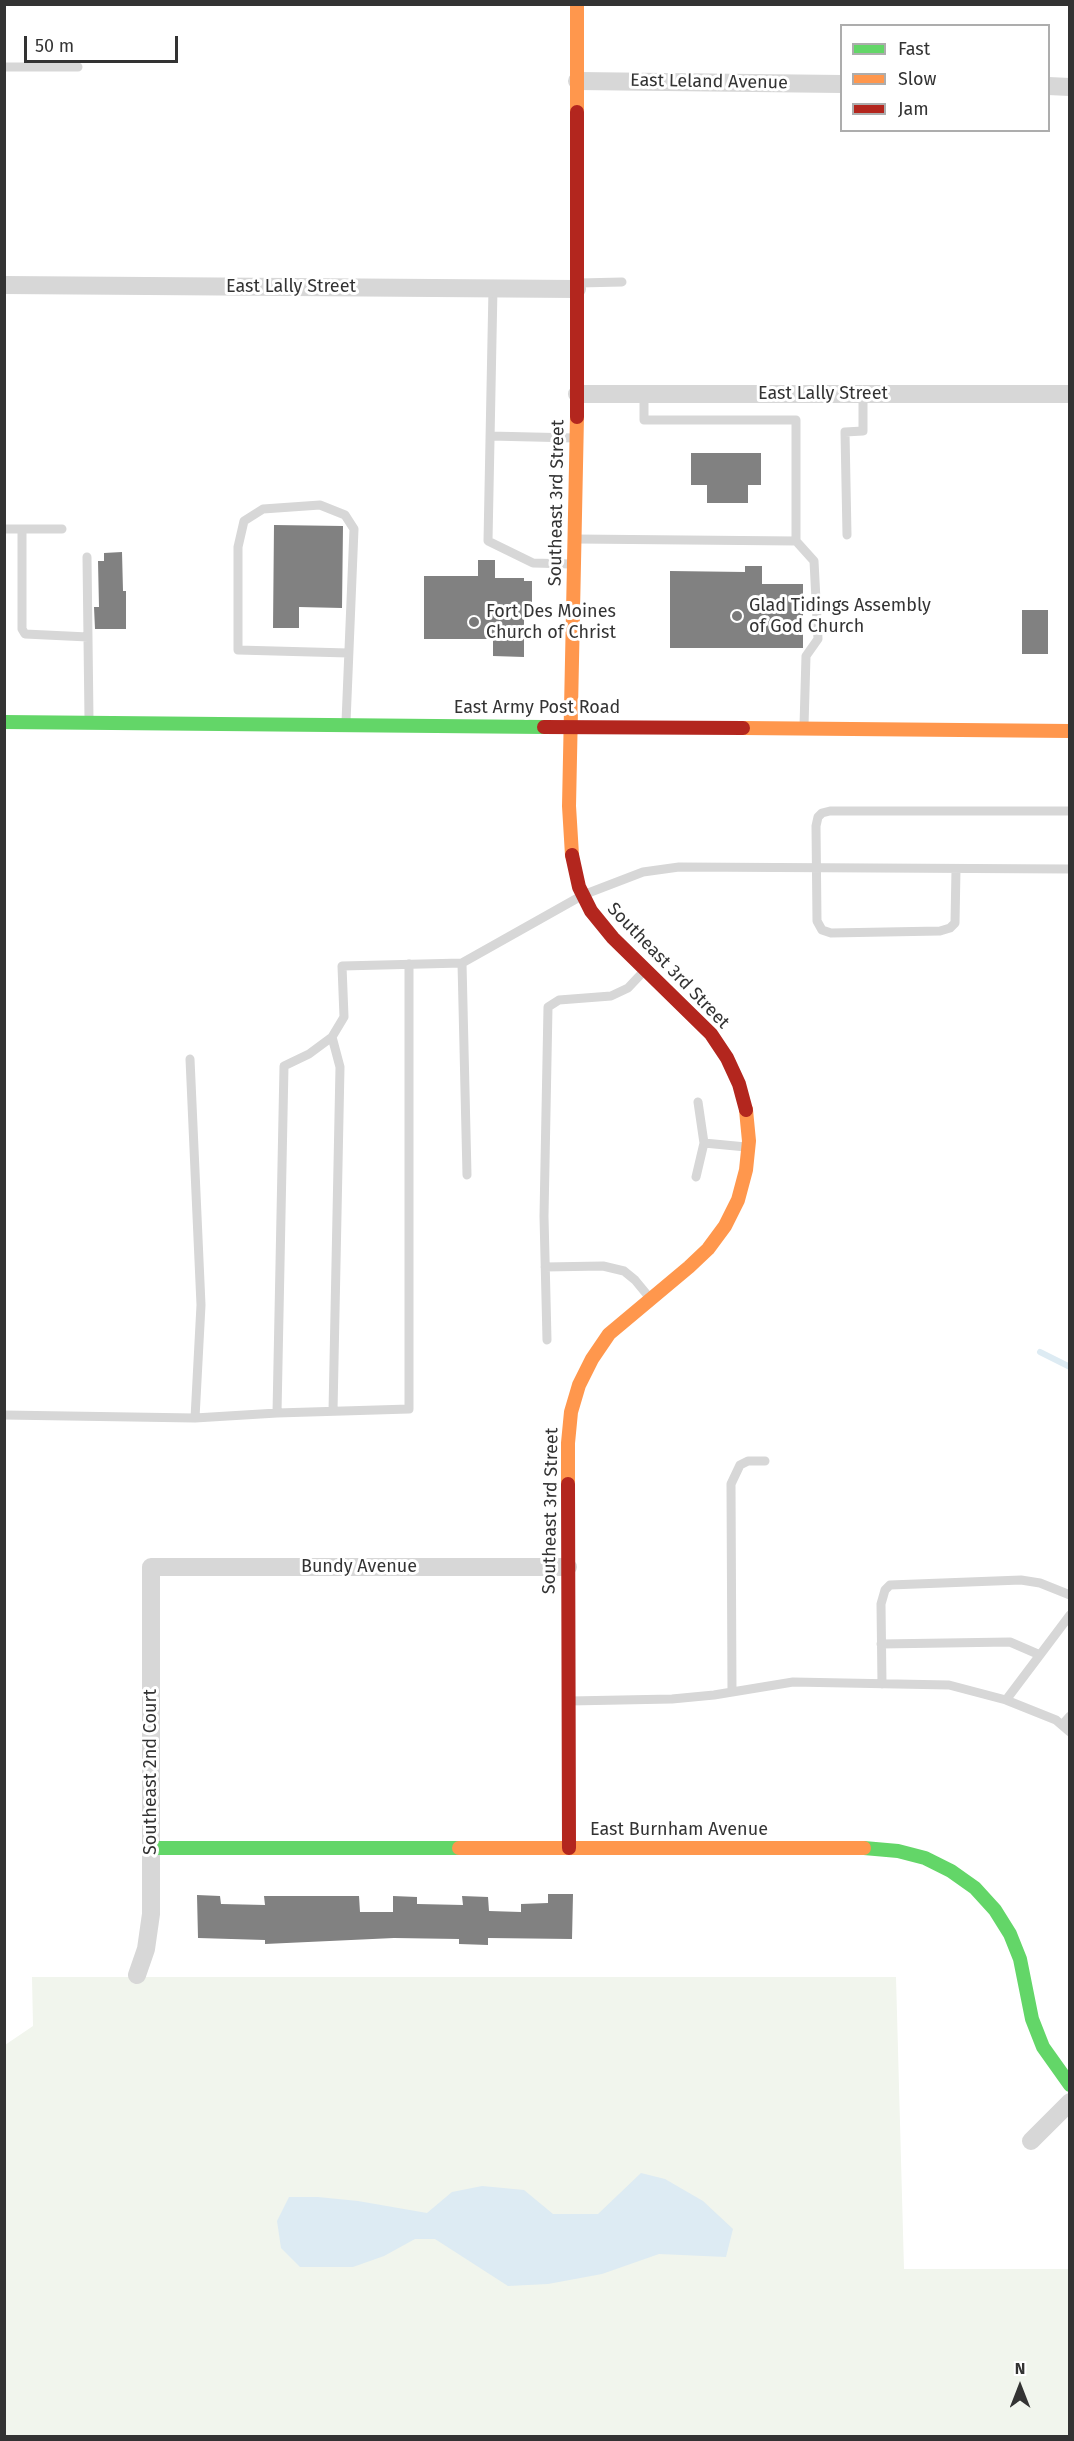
<!DOCTYPE html>
<html>
<head>
<meta charset="utf-8">
<style>
  body { margin:0 }
  #map { position:relative; width:1074px; height:2441px; overflow:hidden; background:#fff; font-family:"Fira Sans",sans-serif }
  canvas { display:block }
  .frame { position:absolute; inset:0; border:6px solid #333; pointer-events:none }
  .legend { position:absolute; left:840px; top:24px; width:210px; height:108px; box-sizing:border-box; background:#fff; border:2px solid #adadad; margin:0; padding:8px 10px; list-style:none; font-size:18px; color:#333 }
  .legend li { display:flex; align-items:center; gap:12px; height:30px }
  .legend b { width:30px; border:2px solid #adadad }
  .north { position:absolute; left:990px; top:2357px; width:60px; height:60px; -webkit-text-stroke:4px #fff; paint-order:stroke; rotate:0deg; font-size:16px; font-weight:700; line-height:24px; text-align:center; color:#333 }
  .north::after { content:''; display:block; margin:auto; width:21px; height:27px; background:#333; clip-path:polygon(50% 0,100% 100%,50% 72%,0 100%) }
  .scale { position:absolute; left:24px; top:36px; width:154px; height:27px; box-sizing:border-box; border:3px solid #333; border-top:0; padding-left:8px; font-size:18px; line-height:21px; white-space:nowrap; color:#333; -webkit-text-stroke:4px #fff; paint-order:stroke }
</style>
</head>
<body>
<div id="map">
<canvas width="1074" height="2441"></canvas>
<div class="frame"></div>
<ul class="legend">
<li><b style="height:8px;background:#63d668"></b>Fast</li>
<li><b style="height:8px;background:#ff974d"></b>Slow</li>
<li><b style="height:8px;background:#b3261e"></b>Jam</li>
</ul>
<div class="north">N</div>
<div class="scale">50 m</div>
</div>
<script>
const context = document.querySelector('canvas').getContext('2d');
context.lineJoin = 'round';
function paint(path, color) {
  context.fillStyle = color;
  context.fill(path, 'evenodd');
}
function poly(rows) {
  const path = new Path2D();
  for (const r of rows) {
    path.moveTo(r[0], r[1]);
    for (let i = 2; i < r.length; i += 2) path.lineTo(r[i], r[i + 1]);
  }
  return path;
}
function trace(path, color, width, dash) {
  context.strokeStyle = color;
  context.lineWidth = width;
  context.lineCap = dash ? 'butt' : 'round';
  context.setLineDash(dash || []);
  context.stroke(path);
}
function write(font, color, halo, rows, align = 'center') {
  context.font = font + ' "Fira Sans",sans-serif';
  context.lineWidth = 6;
  context.setLineDash([]);
  context.textBaseline = 'middle';
  context.strokeStyle = halo;
  context.fillStyle = color;
  for (const [text, x, y, turn = 0] of rows) {
    context.save();
    context.translate(x, y);
    context.rotate((+turn || 0) * Math.PI / 180);
    context.textAlign = isNaN(turn) ? turn : align;
    if (halo) context.strokeText(text, 0, 0);
    context.fillText(text, 0, 0);
    context.restore();
  }
}
const green = poly([
  [32,1977,896,1977,904,2269,1069,2269,1069,2436,5,2436,5,2045,33,2026]
]);
const water = poly([
  [641,2173,665,2179,703,2201,733,2229,726,2257,659,2254,602,2274,548,2284,508,2286,435,2239,415,2239,384,2256,353,2267,300,2267,281,2248,277,2221,289,2197,318,2197,358,2201,427,2213,452,2192,482,2186,524,2190,553,2214,598,2214]
]);
const stream = poly([
  [1040,1352,1070,1367]
]);
const building = poly([
  [691,453,761,453,761,485,748,485,748,503,707,503,707,485,691,485],
  [274,525,343,526,342,608,299,607,299,628,273,628],
  [122,552,123,591,126,591,126,629,95,629,94,607,99,607,98,561,104,561,104,553],
  [478,560,495,560,495,578,524,578,524,581,532,581,532,606,524,606,524,657,493,656,493,639,424,639,424,576,478,576],
  [745,566,762,566,762,584,803,584,803,648,670,648,670,571,745,572],
  [1022,610,1048,610,1048,654,1022,654],
  [548,1894,573,1894,572,1939,488,1938,488,1945,459,1944,459,1939,394,1938,265,1944,265,1940,198,1938,197,1895,220,1896,221,1904,265,1905,264,1896,359,1896,360,1912,393,1912,393,1896,417,1897,417,1904,463,1905,462,1896,488,1897,489,1911,521,1912,521,1904,548,1903]
]);
const lane = poly([
  [4,67,78,67],
  [579,283,622,282],
  [493,288,488,541,533,563,572,564],
  [644,394,644,420,796,420,796,541],
  [490,436,575,438],
  [4,529,62,529],
  [22,529,22,629,25,634,88,637],
  [847,535,845,432,863,431,863,394],
  [576,539,796,541,814,561,818,639,806,656,804,726],
  [87,557,89,720],
  [346,722,354,529,345,515,320,505,263,509,244,521,238,547,238,650,348,653],
  [956,869,955,923,950,928,940,931,831,933,822,930,817,921,816,826,818,817,822,813,830,811,1070,811],
  [462,963,467,1175],
  [332,1037,340,1067,333,1411],
  [190,1059,201,1305,195,1418],
  [698,1102,704,1143,746,1147],
  [696,1177,704,1143],
  [545,1267,603,1266,624,1271,635,1280,649,1297],
  [547,1340,544,1216,548,1007,559,1000,611,996,628,988,644,971],
  [277,1413,409,1409,409,964],
  [4,1415,195,1418,277,1413,284,1066,309,1054,332,1037,344,1017,342,966,462,963,583,895,643,872,679,867,1070,869],
  [881,1644,1010,1642,1040,1655],
  [882,1684,881,1604,885,1590,890,1585,1021,1580,1040,1583,1070,1595],
  [732,1692,731,1484,740,1465,748,1461,765,1461],
  [1006,1700,1070,1615],
  [570,1701,672,1699,714,1695,793,1682,949,1685,1006,1700,1056,1720,1070,1732],
  [1062,1725,1070,1716]
]);
const street = poly([
  [577,81,842,84],
  [1048,86,1070,87],
  [4,285,577,289],
  [577,394,1070,394],
  [137,1975,146,1949,151,1914,151,1567,568,1567],
  [1031,2141,1070,2102]
]);
const fast = poly([
  [4,722,544,727],
  [151,1848,459,1848],
  [864,1848,898,1851,925,1858,951,1871,975,1888,995,1910,1010,1934,1020,1959,1032,2019,1043,2047,1070,2085]
]);
const slow = poly([
  [577,4,577,112],
  [743,728,1070,731],
  [572,855,569,806,577,417],
  [568,1484,568,1443,571,1412,579,1385,592,1359,609,1334,689,1267,708,1249,725,1226,738,1200,746,1170,749,1141,746,1110],
  [459,1848,864,1848]
]);
const jam = poly([
  [577,417,577,112],
  [544,727,743,728],
  [572,855,579,887,591,911,613,938,711,1034,727,1058,739,1084,746,1110],
  [568,1484,569,1848]
]);
const markers = [
  [737,616,6,"#7a7a7a"],
  [474,622,6,"#7a7a7a"]
];
const streetNames = [
  ["East Leland Avenue",709,82,1],
  ["East Lally Street",291,287],
  ["East Lally Street",823,394],
  ["Southeast 3rd Street",557,503,-89],
  ["East Army Post Road",537,708],
  ["Southeast 3rd Street",668,966,46],
  ["Southeast 3rd Street",551,1511,-89],
  ["Bundy Avenue",359,1567],
  ["Southeast 2nd Court",151,1772,-90],
  ["East Burnham Avenue",679,1830]
];
const poiNames = [
  ["Glad Tidings Assembly",749,606],
  ["of God Church",749,627],
  ["Fort Des Moines",486,612],
  ["Church of Christ",486,633]
];
paint(green, '#f1f5ed');
paint(water, '#ddebf3');
trace(stream, '#ddebf3', 6);
paint(building, '#818181');
trace(lane, '#d7d7d7', 9);
trace(street, '#d7d7d7', 18);
trace(fast, '#63d668', 14);
trace(slow, '#ff974d', 14);
trace(jam, '#b3261e', 14);
for (const [x, y, r, color] of markers) {
  const dot = new Path2D();
  dot.arc(x, y, r, 0, 2 * Math.PI);
  context.fillStyle = color;
  context.fill(dot);
  trace(dot, '#fff', 2);
}
write('18px', '#333', '#fff', streetNames);
write('18px', '#333', '#fff', poiNames, 'left');
</script>
</body>
</html>
